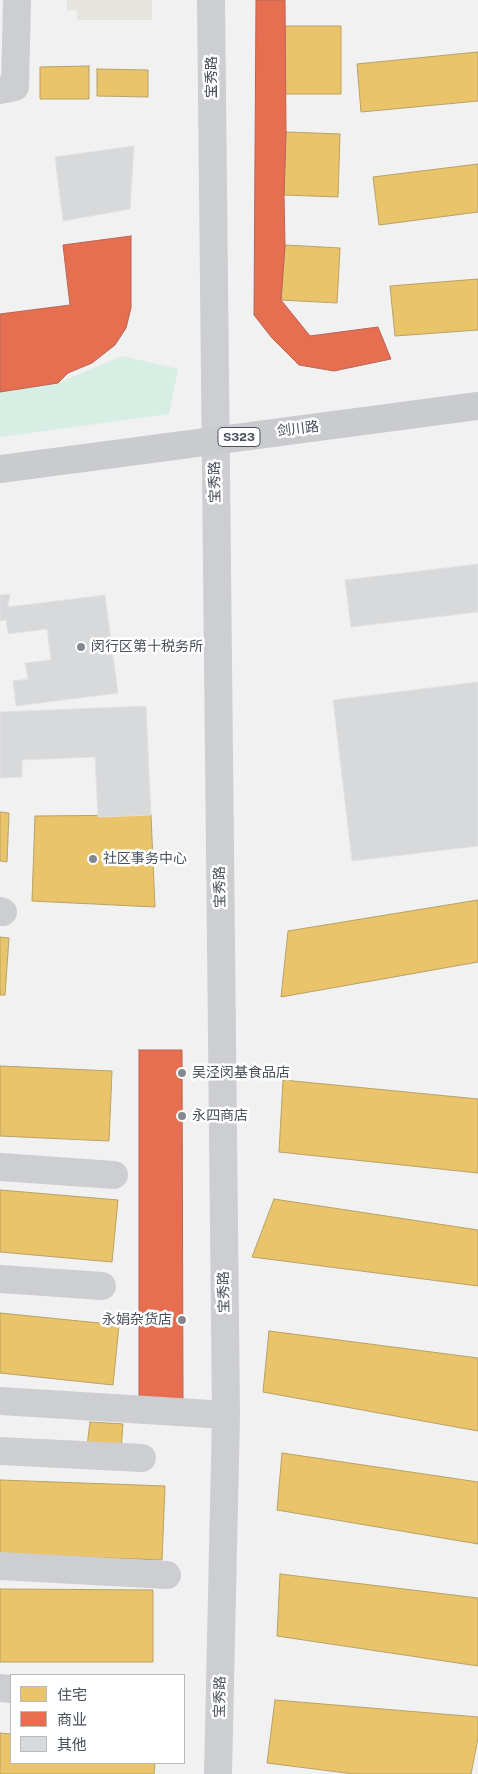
<!DOCTYPE html>
<html>
<head>
<meta charset="utf-8">
<style>
  body { margin:0 }
  #map { position:relative; width:478px; height:1774px; overflow:hidden; background:#f1f1f1; font-family:"Public Sans","Noto Sans SC",sans-serif }
  canvas { display:block }
  .legend { position:absolute; left:10px; top:1674px; width:175px; height:90px; box-sizing:border-box; background:#fff; border:1px solid #b6b9bd; margin:0; padding:6px 9px; list-style:none; font-size:15px; color:#494f5b }
  .legend li { display:flex; align-items:center; gap:10px; height:25px }
  .legend b { width:25px; border:1px solid #b6b9bd }
</style>
</head>
<body>
<div id="map">
<canvas width="478" height="1774"></canvas>
<ul class="legend">
<li><b style="height:14px;background:#e9c46a"></b>住宅</li>
<li><b style="height:14px;background:#e76f51"></b>商业</li>
<li><b style="height:14px;background:#d8d9db"></b>其他</li>
</ul>
</div>
<script>
const context = document.querySelector('canvas').getContext('2d');
context.lineJoin = 'round';
function paint(path, color) {
  context.fillStyle = color;
  context.fill(path, 'evenodd');
}
function poly(rows) {
  const path = new Path2D();
  for (const r of rows) {
    path.moveTo(r[0], r[1]);
    for (let i = 2; i < r.length; i += 2) path.lineTo(r[i], r[i + 1]);
  }
  return path;
}
function trace(path, color, width, dash) {
  context.strokeStyle = color;
  context.lineWidth = width;
  context.lineCap = dash ? 'butt' : 'round';
  context.setLineDash(dash || []);
  context.stroke(path);
}
function write(font, color, halo, rows, align = 'center') {
  context.font = font + ' "Public Sans","Noto Sans SC",sans-serif';
  context.lineWidth = 5;
  context.setLineDash([]);
  context.textBaseline = 'middle';
  context.strokeStyle = halo;
  context.fillStyle = color;
  for (const [text, x, y, turn = 0] of rows) {
    context.save();
    context.translate(x, y);
    context.rotate((+turn || 0) * Math.PI / 180);
    context.textAlign = isNaN(turn) ? turn : align;
    if (halo) context.strokeText(text, 0, 0);
    context.fillText(text, 0, 0);
    context.restore();
  }
}
const commercial = poly([
  [67,0,152,0,152,20,77,20,77,10,67,11]
]);
const green = poly([
  [122,356,178,369,169,414,0,437,0,392,58,383]
]);
const homes = poly([
  [285,26,341,26,341,94,285,94,285,26],
  [478,52,478,101,361,112,357,64,478,52],
  [89,66,89,99,40,99,40,67,89,66],
  [97,69,148,70,148,97,97,96,97,69],
  [286,132,340,134,338,197,284,195,286,132],
  [478,164,478,212,379,225,373,177,478,164],
  [285,245,340,248,337,303,281,300,285,245],
  [478,279,478,330,395,336,390,286,478,279],
  [0,812,9,813,7,862,0,861,0,812],
  [151,815,155,907,32,901,35,816,151,815],
  [478,900,478,962,281,997,288,931,478,900],
  [0,937,9,938,5,995,0,995,0,937],
  [0,1066,112,1071,109,1141,0,1136,0,1066],
  [283,1080,478,1099,478,1173,279,1152,283,1080],
  [0,1190,118,1200,112,1262,0,1252,0,1190],
  [274,1199,478,1230,478,1286,252,1257,274,1199],
  [0,1313,119,1325,113,1385,0,1373,0,1313],
  [269,1331,478,1358,478,1431,263,1392,269,1331],
  [90,1422,123,1424,121,1450,87,1447,90,1422],
  [282,1453,478,1482,478,1544,277,1510,282,1453],
  [0,1480,165,1486,162,1560,0,1554,0,1480],
  [280,1574,478,1598,478,1666,277,1636,280,1574],
  [0,1589,153,1590,153,1662,0,1662,0,1589],
  [275,1700,478,1717,478,1738,471,1774,354,1774,267,1763,275,1700],
  [0,1733,11,1734,11,1763,155,1763,154,1774,0,1774,0,1733]
]);
const shops = poly([
  [256,0,285,0,286,132,284,195,285,245,281,300,310,336,378,327,391,359,334,371,299,365,272,338,254,315,256,0],
  [131,236,131,308,126,328,115,345,92,363,68,373,58,383,0,392,0,314,70,305,63,245,131,236],
  [139,1050,182,1050,183,1399,139,1400,139,1050]
]);
const building = poly([
  [134,146,130,209,63,221,55,157,134,146],
  [478,564,478,612,351,627,345,580,478,564],
  [10,594,8,607,105,595,118,693,16,706,13,681,28,679,25,663,51,660,47,629,8,634,6,620,0,621,0,595,10,594],
  [478,682,478,846,352,861,333,700,478,682],
  [146,706,151,815,98,817,95,757,22,760,22,777,0,778,0,712,146,706]
]);
const minor = poly([
  [211,0,226,1415,218,1774],
  [0,90,15,87,17,0],
  [0,911,3,912],
  [0,1167,114,1175],
  [0,1279,102,1286],
  [0,1401,226,1415],
  [0,1451,142,1458],
  [0,1566,167,1575],
  [0,1688,11,1689]
]);
const primary = poly([
  [0,469,478,406]
]);
const markers = [
  [81,647,5,"#848890"],
  [93,859,5,"#848890"],
  [182,1073,5,"#848890"],
  [182,1116,5,"#848890"],
  [182,1320,5,"#848890"]
];
const shields = [
  [239,437,42]
];
const shieldNames = [
  ["S323",239,437]
];
const streetNames = [
  ["宝秀路",212,77,-90],
  ["剑川路",298,429,-7],
  ["宝秀路",215,482,-91],
  ["宝秀路",220,887,-91],
  ["宝秀路",224,1292,-91],
  ["宝秀路",220,1697,-89]
];
const poiNames = [
  ["闵行区第十税务所",91,647],
  ["社区事务中心",103,859],
  ["吴泾闵基食品店",192,1073],
  ["永四商店",192,1116],
  ["永娟杂货店",172,1320,"right"]
];
paint(commercial, '#e5e4df');
paint(green, '#d7eee4');
paint(homes, '#e9c46a');
trace(homes, '#b9a166', 1);
paint(shops, '#e76f51');
trace(shops, '#b86554', 1);
paint(building, '#d8d9db');
trace(building, '#e2e2e3', 1);
trace(minor, '#cdced1', 28);
trace(primary, '#c9cbce', 28);
for (const [x, y, r, color] of markers) {
  const dot = new Path2D();
  dot.arc(x, y, r, 0, 2 * Math.PI);
  context.fillStyle = color;
  context.fill(dot);
  trace(dot, '#fff', 2);
}
for (const [x, y, w] of shields) {
  const box = new Path2D();
  box.roundRect(x - w / 2, y - 9.5, w, 19, 4);
  context.fillStyle = '#fff';
  context.fill(box);
  trace(box, '#494f5b', 1);
}
write('bold 12px', '#494f5b', null, shieldNames);
write('14px', '#494f5b', '#fff', streetNames);
write('14px', '#494f5b', '#fff', poiNames, 'left');
</script>
</body>
</html>
